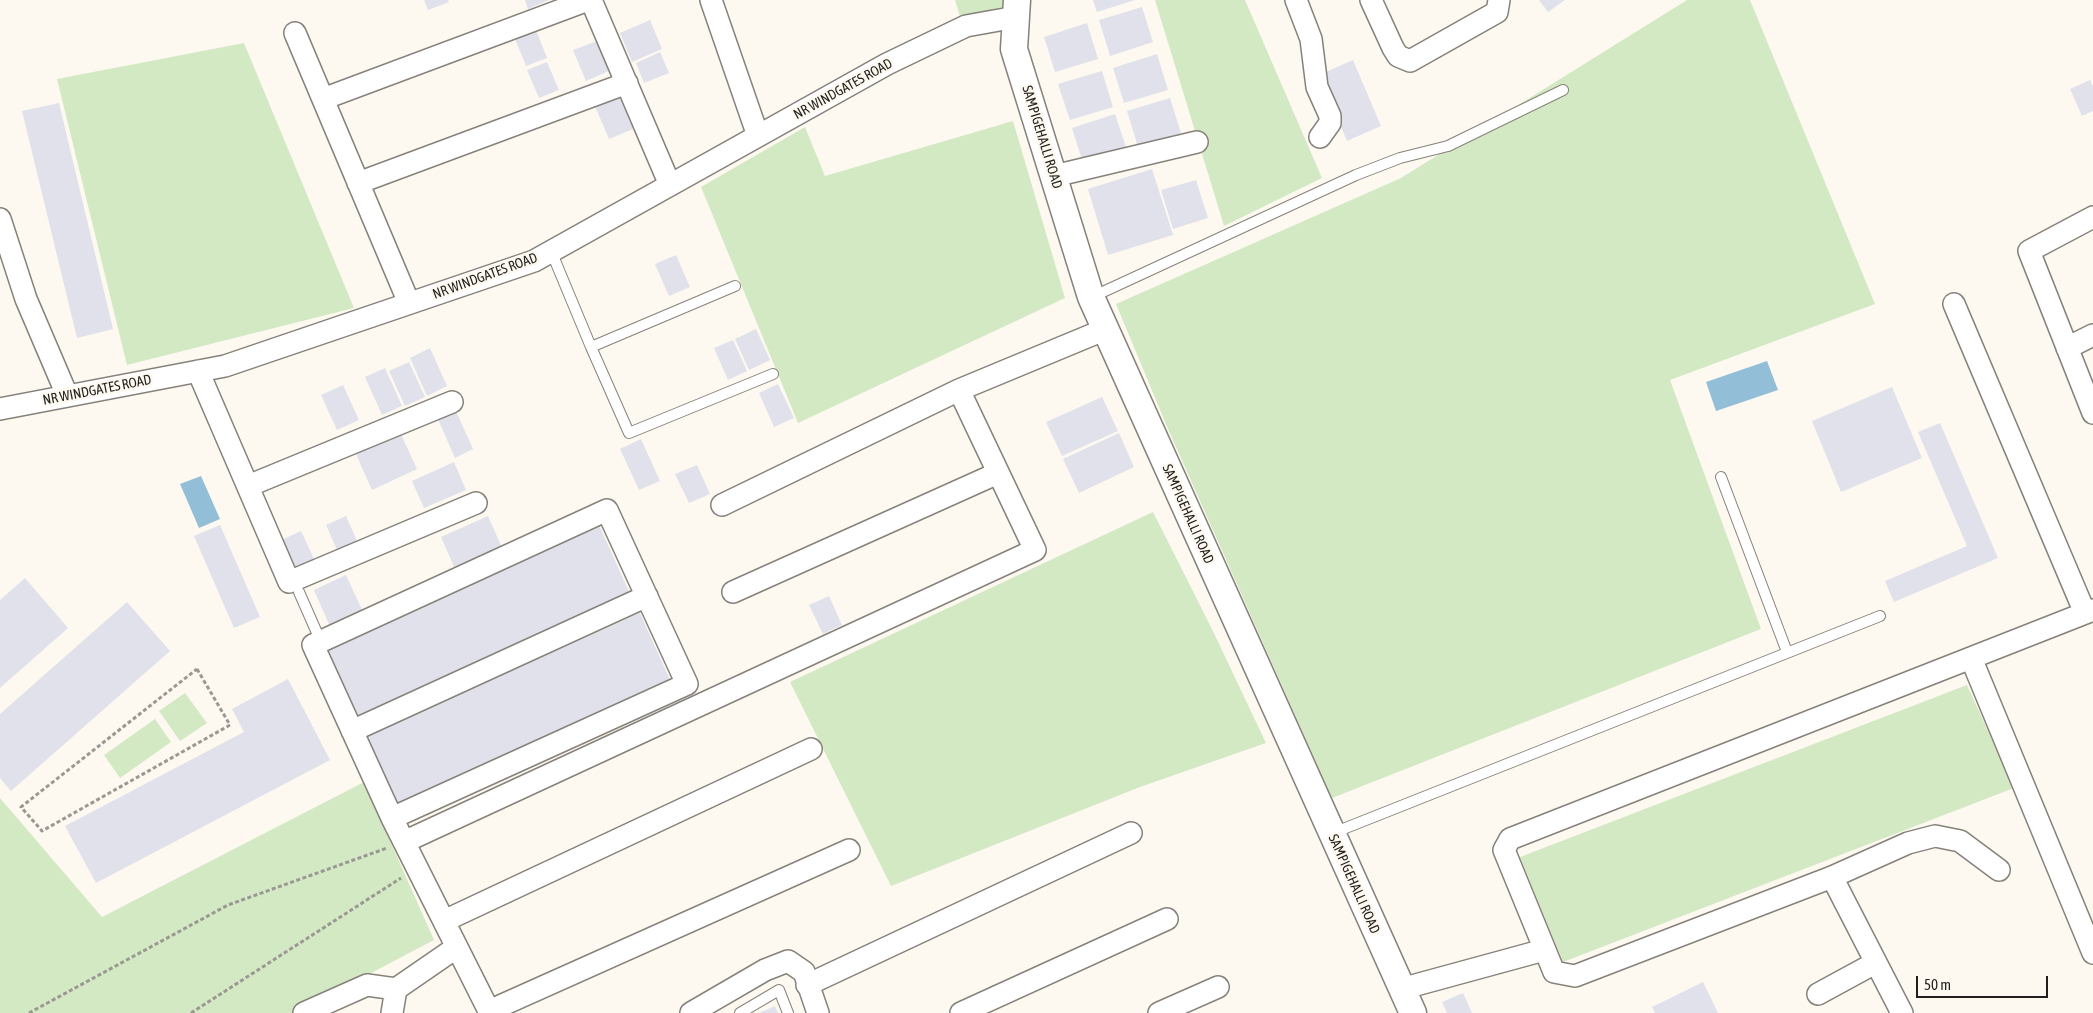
<!DOCTYPE html>
<html>
<head>
<meta charset="utf-8">
<style>
  body { margin:0 }
  #map { position:relative; width:2093px; height:1013px; overflow:hidden; background:#fdf9f1; font-family:"Asap Condensed",sans-serif }
  canvas { display:block }
  .scale { position:absolute; left:1916px; top:976px; width:132px; height:22px; box-sizing:border-box; border:2px solid #201f1c; border-top:0; padding-left:6px; font-size:15px; line-height:18px; white-space:nowrap; color:#201f1c; -webkit-text-stroke:4px #fdf9f1; paint-order:stroke }
</style>
</head>
<body>
<div id="map">
<canvas width="2093" height="1013"></canvas>
<div class="scale">50 m</div>
</div>
<script>
const context = document.querySelector('canvas').getContext('2d');
context.lineJoin = 'round';
function paint(path, color) {
  context.fillStyle = color;
  context.fill(path, 'evenodd');
}
function poly(rows) {
  const path = new Path2D();
  for (const r of rows) {
    path.moveTo(r[0], r[1]);
    for (let i = 2; i < r.length; i += 2) path.lineTo(r[i], r[i + 1]);
  }
  return path;
}
function trace(path, color, width, dash) {
  context.strokeStyle = color;
  context.lineWidth = width;
  context.lineCap = dash ? 'butt' : 'round';
  context.setLineDash(dash || []);
  context.stroke(path);
}
function write(font, color, halo, rows, align = 'center') {
  context.font = font + ' "Asap Condensed",sans-serif';
  context.lineWidth = 5;
  context.setLineDash([]);
  context.textBaseline = 'middle';
  context.strokeStyle = halo;
  context.fillStyle = color;
  for (const [text, x, y, turn = 0] of rows) {
    context.save();
    context.translate(x, y);
    context.rotate((+turn || 0) * Math.PI / 180);
    context.textAlign = isNaN(turn) ? turn : align;
    if (halo) context.strokeText(text, 0, 0);
    context.fillText(text, 0, 0);
    context.restore();
  }
}
const green = poly([
  [955,0,1010,0,1010,4,961,20],
  [1155,0,1245,0,1322,178,1224,226],
  [1687,0,1750,0,1875,304,1670,380,1761,629,1332,798,1168,429,1116,304,1401,178],
  [244,43,354,308,127,365,57,79],
  [1013,121,1065,298,798,423,701,187,805,127,825,176],
  [1153,512,1211,627,1266,743,1140,787,891,886,790,682],
  [1967,685,2014,788,1563,962,1520,857],
  [185,693,207,723,180,741,159,711],
  [155,719,171,742,120,778,104,755],
  [364,782,434,940,295,1013,0,1013,0,798,102,917]
]);
const water = poly([
  [1767,361,1778,390,1716,411,1706,382],
  [201,476,220,519,199,528,180,484]
]);
const building = poly([
  [424,0,448,0,449,2,428,10],
  [525,0,549,0,528,9],
  [1093,0,1135,0,1097,12],
  [1539,0,1565,0,1548,12],
  [1142,7,1153,42,1110,56,1099,20],
  [650,20,662,49,632,62,620,33],
  [1087,23,1098,59,1055,72,1044,37],
  [536,30,547,58,526,66,515,39],
  [597,41,609,71,586,81,573,50],
  [660,52,669,73,644,83,636,63],
  [1157,54,1168,90,1124,103,1113,68],
  [1353,60,1381,126,1347,141,1319,75],
  [547,62,559,90,539,98,527,70],
  [1102,71,1113,107,1070,120,1058,84],
  [2090,80,2093,87,2093,111,2082,116,2070,89],
  [618,94,633,129,609,139,594,104],
  [1170,98,1181,133,1138,147,1127,111],
  [59,103,113,329,77,338,22,111],
  [1115,114,1127,150,1083,163,1072,128],
  [1152,169,1173,235,1108,255,1088,189],
  [1196,180,1208,218,1173,229,1161,190],
  [676,255,690,287,669,296,655,264],
  [756,329,770,360,749,370,735,339],
  [733,340,747,371,728,380,714,348],
  [430,348,447,386,427,396,410,358],
  [409,362,425,397,405,406,389,371],
  [385,368,402,406,382,415,365,377],
  [778,384,794,418,774,427,759,393],
  [343,385,359,420,337,430,321,395],
  [1892,387,1922,458,1841,492,1812,421],
  [1102,397,1118,431,1062,456,1046,422],
  [455,409,473,449,455,458,437,417],
  [1940,423,1998,558,1894,602,1885,581,1967,546,1918,432],
  [400,432,417,469,372,490,355,452],
  [1119,433,1134,467,1079,493,1063,459],
  [641,439,660,481,639,490,620,449],
  [454,462,466,490,424,508,412,481],
  [697,465,710,494,689,503,675,474],
  [346,516,357,541,337,550,326,525],
  [488,516,503,550,456,571,441,537],
  [220,525,260,617,234,628,194,536],
  [599,525,630,594,350,720,319,651],
  [301,531,315,561,292,571,279,541],
  [346,575,364,614,331,629,314,590],
  [25,578,68,628,0,688,0,600],
  [829,596,842,625,823,634,809,605],
  [127,602,170,651,11,791,0,778,0,714],
  [640,613,671,682,391,808,360,739],
  [288,679,330,760,96,883,65,826,244,732,232,709],
  [1703,982,1718,1013,1655,1013,1652,1007],
  [1463,993,1472,1013,1447,1013,1442,1002],
  [775,1006,778,1013,759,1013]
]);
const path = poly([
  [197,669,230,725,42,831,21,807,197,669],
  [29,1013,228,905,387,848],
  [191,1013,401,878]
]);
const service = poly([
  [551,251,591,347,735,286],
  [1092,297,1356,175,1400,158,1448,146,1563,90],
  [591,347,629,433,773,374],
  [1721,477,1787,652],
  [299,592,321,642],
  [1333,833,1880,616],
  [740,1013,779,990,788,1013]
]);
const minor = poly([
  [591,0,670,185],
  [711,0,758,136],
  [1296,0,1311,39,1317,87,1330,116,1330,123,1320,137],
  [1371,0,1393,48,1398,56,1410,61,1497,12,1499,0],
  [295,33,409,303],
  [323,99,588,0],
  [1054,176,1197,142],
  [358,183,627,83],
  [2093,217,2029,251,2093,413],
  [0,219,26,299,67,395],
  [1954,304,2085,613],
  [2067,348,2093,335],
  [198,371,289,582,476,503],
  [0,409,225,366,534,261,887,64,966,26,1016,17],
  [248,486,452,402],
  [722,505,959,390,1106,329],
  [733,592,998,473],
  [1971,658,2093,953],
  [352,731,647,596],
  [392,818,687,684,607,510,313,645,392,818,490,1013],
  [404,842,1035,550,959,390],
  [1999,870,1960,841,1935,836,1908,843,1832,877,1575,976,1554,972,1504,850,1510,839,2093,610],
  [1832,877,1902,1013],
  [444,921,811,749],
  [807,985,1131,833],
  [1401,989,1544,950],
  [1818,994,1875,963],
  [489,1011,849,850],
  [304,1013,367,985,396,989,457,947],
  [392,1013,396,989],
  [691,1013,765,970,788,961,804,972,818,1013],
  [961,1013,1167,919],
  [1159,1013,1218,987]
]);
const tertiary = poly([
  [1017,0,1014,49,1091,297,1413,1013]
]);
const streetNames = [
  ["NR WINDGATES ROAD",843,89,-29],
  ["SAMPIGEHALLI ROAD",1042,137,73],
  ["NR WINDGATES ROAD",485,276,-20],
  ["NR WINDGATES ROAD",97,390,-11],
  ["SAMPIGEHALLI ROAD",1188,514,66],
  ["SAMPIGEHALLI ROAD",1354,884,66]
];
paint(green, '#d3e9c3');
paint(water, '#93bed8');
paint(building, '#e0e1ea');
trace(service, '#86827b', 12);
trace(minor, '#86827b', 24);
trace(tertiary, '#86827b', 29);
trace(path, '#9b9893', 3, [4, 2.5]);
trace(service, '#fff', 10);
trace(minor, '#fff', 21);
trace(tertiary, '#fff', 26);
write('14px', '#201f1c', '#fdf9f1', streetNames);
</script>
</body>
</html>
